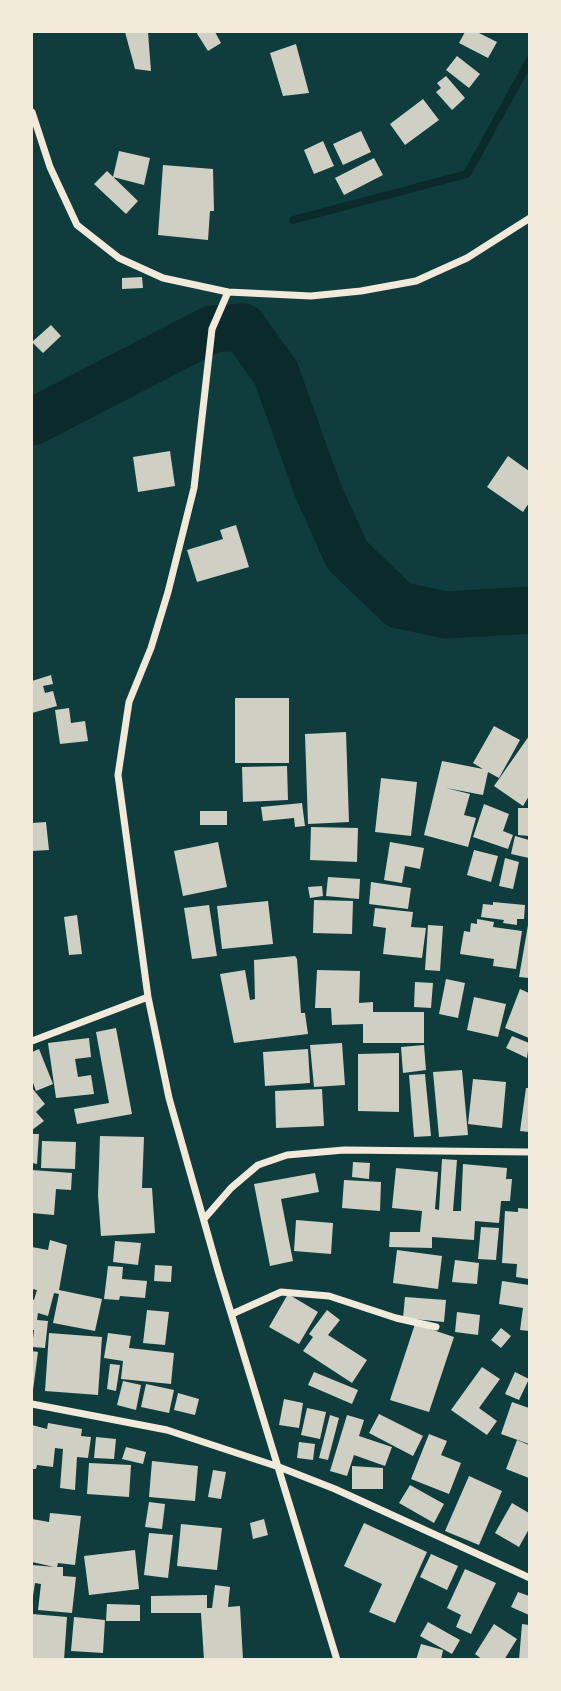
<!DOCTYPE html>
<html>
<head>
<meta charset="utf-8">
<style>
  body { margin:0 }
  #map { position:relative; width:561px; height:1691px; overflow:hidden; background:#0f3d3e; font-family:"Public Sans",sans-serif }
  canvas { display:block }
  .frame { position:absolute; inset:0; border:33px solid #f1e9da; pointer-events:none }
</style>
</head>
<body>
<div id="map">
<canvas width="561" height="1691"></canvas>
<div class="frame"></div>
</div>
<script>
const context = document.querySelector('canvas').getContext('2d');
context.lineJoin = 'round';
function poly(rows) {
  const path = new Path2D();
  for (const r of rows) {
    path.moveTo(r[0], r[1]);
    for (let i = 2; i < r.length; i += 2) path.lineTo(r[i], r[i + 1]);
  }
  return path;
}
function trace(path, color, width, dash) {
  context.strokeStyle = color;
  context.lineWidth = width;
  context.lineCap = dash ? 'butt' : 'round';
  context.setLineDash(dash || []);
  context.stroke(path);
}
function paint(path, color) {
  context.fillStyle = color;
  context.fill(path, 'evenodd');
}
const stream = poly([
  [293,220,467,174,530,60]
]);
const river = poly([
  [32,422,212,329,243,327,276,373,317,488,347,555,399,605,446,615,530,610]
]);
const building = poly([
  [125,32,148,32,151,71,135,69],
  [196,32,215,32,221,43,208,51],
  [465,32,477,32,497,42,488,58,459,43],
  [296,44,309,93,283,96,270,53],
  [457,56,480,74,469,88,446,70],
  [446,76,465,98,452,110,436,92,441,88,437,83],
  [423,99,439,120,405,145,390,124],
  [361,131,371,152,343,165,333,144],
  [323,141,334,166,314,174,304,150],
  [119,151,150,158,144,185,113,177],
  [374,158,383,175,344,195,335,178],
  [163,165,213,169,214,211,210,211,208,240,158,235],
  [107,171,138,201,126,214,94,184],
  [142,277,143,288,122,289,122,278],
  [51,325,61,336,43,353,32,342],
  [170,451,175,486,138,492,133,457],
  [508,456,529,471,529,503,523,512,487,487],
  [236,525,249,567,197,582,187,550,223,539,220,530],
  [51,675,53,684,43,686,45,693,53,691,57,706,32,713,32,681],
  [235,698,289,698,289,763,235,763],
  [69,708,71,723,85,721,88,741,60,744,55,710],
  [494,726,520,740,499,778,488,772,483,795,446,788,470,794,464,815,476,818,468,847,424,835,442,761,483,769,473,763],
  [346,732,349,822,308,824,305,734],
  [529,736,529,796,523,806,494,786],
  [287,766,288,800,243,802,242,767],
  [381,778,417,782,411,836,375,832],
  [302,803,305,826,295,827,294,818,263,821,261,807],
  [484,804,509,814,503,831,513,835,508,849,473,837],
  [518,808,529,808,529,836,518,835],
  [200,811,227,811,227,825,200,825],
  [46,822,49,850,32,851,32,823],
  [311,827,358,828,357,862,310,860],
  [515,836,529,840,529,858,511,854],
  [218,842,227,887,183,896,174,851],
  [390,842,424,848,420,869,405,866,402,883,384,880],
  [474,850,498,856,491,882,467,875],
  [505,858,519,862,513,889,499,886],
  [328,877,360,879,359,899,326,896],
  [371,882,411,888,408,909,369,904],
  [322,886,323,896,310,898,308,887],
  [314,900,353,901,352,934,313,933],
  [268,901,273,944,222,949,217,906],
  [493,902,525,905,524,919,517,919,517,925,503,923,504,920,481,917,483,904,493,905],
  [209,905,217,956,192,959,184,908],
  [375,908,413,912,411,927,426,928,422,958,383,954,386,928,373,926],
  [77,915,82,954,69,955,64,917],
  [477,919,494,922,493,927,522,931,516,969,493,966,494,959,460,954,464,931,470,932,471,923,477,924],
  [428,925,443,926,440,971,425,970],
  [528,925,529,925,529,978,519,977],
  [295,956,297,959,301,1013,305,1013,308,1034,234,1043,220,974,245,970,250,1000,255,999,254,960],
  [317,970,360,971,359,1003,373,1002,373,1012,424,1012,424,1043,363,1043,363,1024,332,1025,331,1008,315,1008],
  [446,979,465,983,458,1018,439,1014],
  [415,982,433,983,431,1008,414,1007],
  [520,989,529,993,529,1038,505,1028],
  [474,997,506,1004,498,1037,467,1030],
  [116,1028,132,1114,77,1124,74,1109,109,1103,96,1032],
  [512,1036,529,1043,527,1058,506,1048],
  [89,1038,91,1057,75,1059,78,1077,91,1075,94,1094,56,1098,48,1043],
  [342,1043,345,1085,314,1087,310,1045],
  [424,1045,426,1070,403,1073,401,1047],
  [39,1049,53,1084,36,1091,32,1080,32,1052],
  [308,1049,310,1083,265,1086,263,1052],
  [399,1053,399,1112,358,1111,358,1054],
  [462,1070,468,1135,439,1137,433,1072],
  [425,1074,431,1136,414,1137,409,1075],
  [473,1079,506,1082,502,1128,468,1124],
  [32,1088,45,1104,36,1112,44,1121,32,1130],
  [526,1088,529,1088,529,1132,520,1131],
  [322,1089,324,1126,276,1128,275,1091],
  [32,1134,39,1134,37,1164,32,1163],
  [100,1136,144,1137,142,1188,152,1188,155,1233,101,1236,98,1195],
  [42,1141,76,1142,75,1169,41,1168],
  [442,1159,457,1160,453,1211,461,1211,463,1164,507,1168,506,1179,512,1179,510,1201,501,1201,499,1223,475,1221,474,1240,432,1237,432,1248,389,1247,390,1232,420,1232,422,1211,392,1208,396,1168,438,1172,435,1209,439,1210],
  [353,1162,370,1163,369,1179,352,1177],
  [32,1170,72,1173,71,1190,56,1189,54,1215,32,1213],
  [315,1173,319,1192,281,1199,293,1261,270,1266,254,1184],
  [344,1180,381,1182,380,1211,342,1208],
  [518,1208,529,1209,529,1279,516,1277,517,1264,502,1263,505,1211,518,1212],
  [296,1220,333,1223,331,1254,294,1251],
  [481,1227,499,1228,496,1260,478,1259],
  [50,1240,67,1245,59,1290,102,1299,95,1331,53,1323,59,1294,54,1293,48,1316,38,1313,37,1320,48,1321,45,1348,32,1347,34,1330,32,1330,32,1299,34,1300,37,1290,32,1289,32,1247,48,1250],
  [115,1241,141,1243,138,1265,113,1262],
  [397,1250,442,1256,438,1289,393,1283],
  [455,1260,479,1263,477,1284,452,1282],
  [155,1265,172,1266,171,1282,154,1281],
  [108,1266,123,1267,122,1279,147,1281,145,1298,120,1296,119,1300,104,1299],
  [502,1281,529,1285,529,1331,520,1330,523,1308,499,1304],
  [288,1294,318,1312,299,1344,269,1327],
  [405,1297,446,1300,444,1322,403,1318],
  [147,1310,169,1312,165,1345,143,1343],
  [327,1310,340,1320,328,1335,367,1360,352,1383,303,1351,313,1337,309,1334],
  [457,1312,480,1315,478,1335,455,1332],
  [415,1324,454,1337,429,1412,390,1400],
  [501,1328,511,1336,501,1348,491,1340],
  [49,1333,102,1337,98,1395,45,1391],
  [108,1333,131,1336,129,1348,174,1353,171,1384,121,1379,123,1361,104,1358],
  [32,1351,38,1352,33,1390,32,1390],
  [110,1364,120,1365,116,1391,107,1389],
  [482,1367,500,1379,479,1408,497,1421,487,1435,451,1410],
  [314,1372,358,1390,352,1404,308,1385],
  [515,1372,529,1379,519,1400,505,1394],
  [123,1381,141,1385,136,1410,117,1405],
  [146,1384,174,1390,169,1413,141,1407],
  [178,1393,199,1399,195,1415,174,1410],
  [284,1399,303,1403,299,1428,279,1425],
  [512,1402,529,1408,529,1444,501,1434],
  [307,1408,326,1412,320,1439,301,1435],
  [379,1414,423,1436,413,1456,369,1433],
  [330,1415,339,1418,328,1460,319,1458],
  [347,1415,364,1420,359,1436,392,1447,385,1466,354,1455,347,1476,330,1471],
  [48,1423,82,1429,81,1436,91,1437,88,1458,77,1457,75,1490,60,1488,63,1449,55,1448,53,1467,37,1465,36,1469,32,1469,32,1425,47,1429],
  [429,1434,447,1441,441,1455,461,1463,449,1494,411,1479],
  [96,1437,116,1439,114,1459,94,1458],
  [517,1440,529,1445,529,1478,506,1469],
  [299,1442,315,1444,313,1460,297,1458],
  [126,1447,146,1452,143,1464,122,1459],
  [152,1461,198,1466,195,1501,149,1497],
  [89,1463,131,1465,129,1497,87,1494],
  [352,1466,383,1468,383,1489,352,1489],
  [213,1470,226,1472,221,1499,208,1497],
  [469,1476,502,1491,479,1545,445,1531],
  [410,1485,444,1504,434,1523,399,1503],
  [149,1502,165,1504,162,1529,145,1527],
  [512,1503,529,1513,529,1529,519,1547,495,1533],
  [50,1513,81,1516,75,1565,58,1563,57,1567,63,1567,63,1576,76,1577,72,1613,38,1610,41,1584,35,1583,33,1596,32,1596,32,1565,54,1567,32,1562,32,1519,49,1522],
  [264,1519,268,1535,253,1539,250,1523],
  [364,1523,427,1552,395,1623,369,1612,382,1584,344,1566],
  [181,1524,222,1528,217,1570,177,1566],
  [149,1533,173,1535,168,1578,144,1575],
  [135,1550,139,1589,89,1595,84,1556],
  [431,1554,458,1566,447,1590,420,1577],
  [465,1569,496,1583,471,1634,456,1627,461,1615,447,1608],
  [215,1585,230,1587,228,1607,240,1606,243,1660,204,1660,201,1613,151,1613,151,1596,207,1595,207,1608,212,1608],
  [518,1592,529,1596,529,1615,511,1607],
  [107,1604,140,1605,140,1621,106,1621],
  [32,1614,67,1617,64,1660,32,1660],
  [74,1617,105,1620,103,1653,71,1651],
  [428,1622,460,1640,452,1654,420,1636],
  [494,1624,517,1639,504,1660,483,1660,475,1654],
  [522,1624,529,1625,529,1660,519,1660],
  [421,1644,443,1650,441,1660,416,1660]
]);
const minor = poly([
  [32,112,50,167,77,225,119,258,163,278,228,292,311,296,361,291,416,281,467,258,530,218],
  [228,292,212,329,194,488,168,592,151,648,129,702,118,775,148,997,169,1098,219,1274,337,1660],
  [32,1041,148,997],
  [204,1219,231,1188,258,1165,287,1155,344,1150,530,1152],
  [232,1314,281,1292,329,1296,396,1318,436,1327],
  [32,1404,167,1430,279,1467,335,1489,530,1578]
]);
trace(stream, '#0a2a2b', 8);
trace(river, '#0a2a2b', 47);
paint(building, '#cfcfc3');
trace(minor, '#f1e9da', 7);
</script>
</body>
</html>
